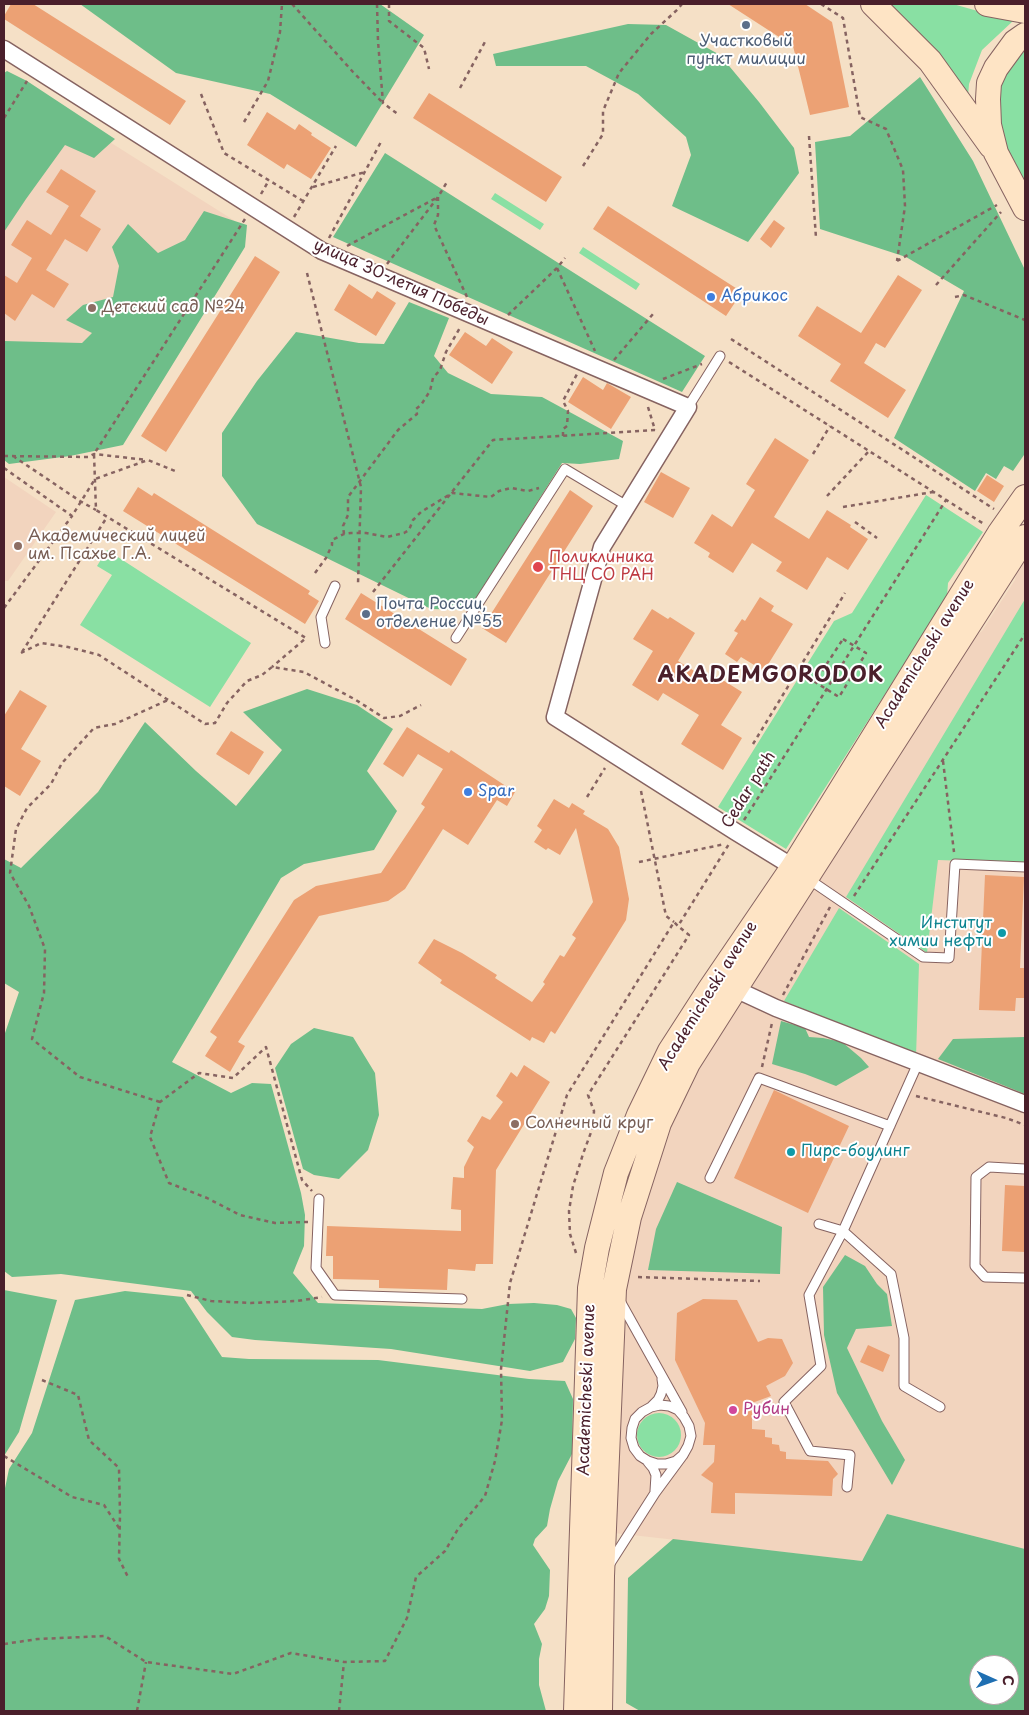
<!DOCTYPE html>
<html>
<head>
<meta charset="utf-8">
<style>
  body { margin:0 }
  #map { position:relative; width:1029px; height:1715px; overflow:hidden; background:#f5e0c6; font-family:"Playpen Sans",sans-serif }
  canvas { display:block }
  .frame { position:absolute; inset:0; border:5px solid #4a1f2b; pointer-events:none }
  .north { position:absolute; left:969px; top:1655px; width:50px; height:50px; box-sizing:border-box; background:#fff; border:1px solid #b7a5aa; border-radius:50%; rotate:92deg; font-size:14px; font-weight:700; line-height:20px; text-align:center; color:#4a1f2b }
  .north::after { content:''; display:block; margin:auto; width:18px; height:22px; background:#1f6fb2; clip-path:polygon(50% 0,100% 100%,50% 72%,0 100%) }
</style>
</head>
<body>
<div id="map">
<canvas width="1029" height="1715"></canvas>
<div class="frame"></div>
<div class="north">С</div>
</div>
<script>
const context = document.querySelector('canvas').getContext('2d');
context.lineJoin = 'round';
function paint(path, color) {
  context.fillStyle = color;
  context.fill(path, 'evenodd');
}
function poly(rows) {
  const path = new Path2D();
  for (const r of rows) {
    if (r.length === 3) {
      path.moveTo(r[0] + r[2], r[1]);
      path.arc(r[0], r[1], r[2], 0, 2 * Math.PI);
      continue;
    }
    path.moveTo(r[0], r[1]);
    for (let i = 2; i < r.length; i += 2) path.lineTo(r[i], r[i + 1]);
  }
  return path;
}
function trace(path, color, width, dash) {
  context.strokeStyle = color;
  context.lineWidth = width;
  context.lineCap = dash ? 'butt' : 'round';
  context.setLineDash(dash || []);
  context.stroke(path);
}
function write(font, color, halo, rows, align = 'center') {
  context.font = font + ' "Playpen Sans",sans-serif';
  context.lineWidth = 4;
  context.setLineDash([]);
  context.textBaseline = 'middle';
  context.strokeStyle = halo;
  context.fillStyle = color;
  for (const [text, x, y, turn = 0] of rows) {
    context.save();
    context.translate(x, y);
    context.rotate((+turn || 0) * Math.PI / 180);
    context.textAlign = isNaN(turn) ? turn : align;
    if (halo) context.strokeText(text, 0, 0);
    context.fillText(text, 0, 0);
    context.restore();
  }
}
const built = poly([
  [24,88,235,221,90,453,4,395,4,121],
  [4,477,56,512,8,581,4,581],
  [1025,556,1025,1549,887,1514,862,1561,614,1533,623,1289,628,1257,669,1127,696,1070,971,640,982,631,1015,580,1017,569]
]);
const green = poly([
  [883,4,953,4,1013,21,982,50,969,84,967,109],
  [1025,45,1025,183,1005,145,997,122,1001,71],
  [495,193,544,224,540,230,491,199],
  [583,247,640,284,636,290,579,253],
  [926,495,983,532,948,583,947,597,786,849,718,807,834,621,852,613],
  [107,550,251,643,210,707,80,625,112,575,97,566],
  [1025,599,1025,863,938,860,927,953,846,897],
  [839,908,919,964,916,1057,784,1001],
  [659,1435,22]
]);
const forest = poly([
  [80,4,380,4,424,35,356,147,270,94,176,73],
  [628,24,666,25,720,55,759,102,794,148,799,173,748,242,672,206,691,155,686,137,638,94,586,66,496,66,493,54],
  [7,71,27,81,115,139,94,158,65,145,26,199,4,232,4,73],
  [920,77,973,161,1025,270,1025,450,1024,455,1013,471,1004,466,996,479,986,473,975,491,894,438,964,291,906,257,820,229,815,142,850,136],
  [385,153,705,356,682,392,333,237],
  [204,211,247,225,245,247,123,445,70,456,9,464,4,460,4,341,82,343,92,333,66,320,83,305,113,297,119,266,112,247,128,224,158,253,185,240],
  [409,302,449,318,434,356,448,373,491,394,542,397,623,441,619,459,580,464,562,463,469,610,431,609,257,524,222,476,222,433,257,381,296,332,359,343,384,344],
  [307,689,357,705,393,729,367,771,397,811,374,850,304,864,281,878,172,1062,231,1093,252,1083,271,1084,301,1193,305,1215,304,1246,293,1273,318,1303,482,1309,508,1304,534,1303,557,1305,571,1309,576,1318,575,1339,563,1362,530,1371,391,1349,255,1340,232,1337,207,1312,191,1291,61,1274,12,1277,4,1271,4,1036,19,992,4,983,4,859,21,868,98,792,145,722,196,771,236,806,282,750,243,712],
  [781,1021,805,1028,809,1037,823,1038,842,1042,861,1058,869,1067,836,1086,805,1074,772,1064],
  [314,1028,353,1037,375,1073,379,1115,368,1150,339,1179,314,1175,303,1169,275,1068,291,1044],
  [1025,1037,1025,1094,938,1059,953,1039],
  [677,1182,782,1227,780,1274,648,1270,656,1229],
  [845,1255,865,1266,877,1284,887,1294,892,1326,856,1329,847,1348,882,1421,905,1460,892,1485,837,1393,824,1335,823,1287],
  [4,1290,57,1300,19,1432,4,1456],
  [125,1291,183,1297,222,1357,249,1359,378,1360,529,1379,565,1381,573,1399,572,1454,558,1481,550,1509,547,1526,535,1539,533,1545,550,1570,549,1596,545,1609,534,1624,542,1644,539,1659,539,1685,546,1711,4,1711,4,1493,9,1469,32,1433,75,1300],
  [887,1514,1025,1549,1025,1711,640,1711,626,1703,628,1578,673,1539,862,1561],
  [979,1665,1009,1665,1009,1695,979,1695]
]);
const building = poly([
  [11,4,33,4,186,101,170,125,4,19,4,16],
  [728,4,805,4,832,22,849,107,810,115,793,46],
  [429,93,562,177,546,202,413,118],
  [267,112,295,130,299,124,312,133,311,135,331,148,311,179,287,164,284,169,247,145],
  [61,169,96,191,80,216,101,229,87,252,65,239,46,270,69,284,54,308,32,294,15,321,4,313,4,275,17,283,32,258,11,245,27,220,51,235,69,206,46,192],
  [608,206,742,292,726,316,593,229],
  [774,220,785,228,771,248,760,239],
  [255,256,280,272,166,452,141,436],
  [898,275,922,290,885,348,876,343,864,363,906,390,888,418,830,381,841,364,798,336,817,306,861,333],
  [349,284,372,299,377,291,396,303,376,336,334,310],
  [465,332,486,346,492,338,513,352,492,384,449,355],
  [583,377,603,390,607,383,631,397,611,429,568,402],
  [775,438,809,460,774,517,809,539,827,510,851,525,850,527,868,539,848,570,827,557,807,590,776,571,782,562,752,543,733,573,708,557,710,553,694,543,712,514,732,527,755,490,746,484],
  [661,472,690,488,673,518,644,502],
  [987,475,1004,486,994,502,977,491],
  [138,487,152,496,154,493,310,591,308,594,319,601,305,624,123,511],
  [570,490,593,506,506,643,482,628],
  [361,593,467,659,451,686,345,619],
  [760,597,774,606,771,611,793,624,764,671,741,657,737,662,725,654,738,633,734,631,742,619,745,621],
  [652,609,668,619,670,617,695,633,678,661,709,680,713,674,742,692,721,725,742,738,723,770,681,744,699,715,663,693,658,701,632,685,653,651,633,639],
  [20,690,47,706,21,749,41,761,20,796,4,786,4,716],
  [407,727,449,753,451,750,515,792,507,806,497,800,468,845,443,829,405,889,388,901,319,916,238,1042,245,1046,230,1072,205,1056,217,1037,210,1032,294,900,316,886,381,873,425,807,421,804,443,769,418,754,403,777,383,764],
  [231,731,264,752,249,775,216,754],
  [554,799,569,808,572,803,585,811,583,814,608,829,619,847,629,899,626,920,555,1034,551,1031,544,1043,532,1037,530,1041,440,983,442,980,418,963,434,939,462,953,497,975,495,978,532,1002,545,984,543,982,560,955,564,957,576,938,572,935,593,902,576,828,560,855,548,848,546,850,534,842,542,830,537,826],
  [985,875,1024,877,1020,968,1025,968,1025,998,1016,998,1015,1011,979,1010],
  [524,1065,550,1082,496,1170,493,1264,476,1264,475,1271,448,1269,447,1290,379,1288,379,1280,333,1279,333,1256,326,1256,327,1226,461,1231,461,1210,451,1209,453,1177,464,1178,464,1167,474,1147,467,1141,482,1116,490,1120,503,1102,496,1096,511,1072,517,1077],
  [774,1090,849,1126,808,1213,734,1178],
  [1005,1185,1025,1186,1025,1252,1002,1251],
  [703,1299,737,1300,758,1342,768,1338,782,1339,793,1363,785,1376,766,1386,771,1396,752,1403,752,1429,765,1430,765,1437,772,1438,772,1444,779,1445,780,1451,786,1452,786,1459,828,1461,838,1474,833,1479,832,1496,735,1493,735,1514,711,1513,713,1483,701,1475,714,1462,715,1445,703,1445,705,1423,675,1360,677,1313],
  [868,1345,890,1355,883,1372,860,1362]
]);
const path = poly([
  [292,4,353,72,383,103],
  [377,4,378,41,383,103,399,115],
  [389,4,389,21,424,48,429,69],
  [821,4,843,18,860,117,886,129,903,170,905,206,897,261],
  [460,88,486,40],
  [201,94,224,153,303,201],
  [4,118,27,81],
  [244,122,268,81,280,32,282,4],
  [809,136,816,238],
  [583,166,603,134,603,111,619,73,651,34,678,9,682,4],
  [313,187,365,172],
  [261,194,269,180],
  [438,197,438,215,434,225,467,297],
  [294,217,336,146],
  [245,219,94,454,96,510,306,638,272,667],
  [329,238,382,140],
  [347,246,438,197],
  [897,261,997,205],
  [387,264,438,197,447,182],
  [557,268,595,351],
  [307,273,361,487,358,584],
  [936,285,1001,212],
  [955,297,964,295,1025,320],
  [508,315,557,268,565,258],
  [731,339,994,509],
  [614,360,653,314],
  [729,362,984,524],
  [663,379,702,364],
  [648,407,655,430],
  [563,436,563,429,567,426,568,411,563,401,577,374],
  [813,454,830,426],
  [4,456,88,457,94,454,147,460],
  [13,456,80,501,96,510],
  [4,468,72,516,95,479,148,460,175,471],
  [827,496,869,451],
  [843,507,933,492],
  [855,522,877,538],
  [344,534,343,526,348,515,348,497,398,430,417,414,416,409,421,405,430,391,433,378,440,370,446,352,461,326],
  [315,573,326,558,332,545,332,540,344,534,351,533,366,533,387,537,404,533,409,530,413,520,421,512,452,493,491,497,499,491,511,488,528,491,539,488],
  [373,592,493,440,656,430],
  [4,608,72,516],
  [843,639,866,653,839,697,815,682,843,639],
  [22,652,107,517],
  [21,653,41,643,68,647,99,655,205,724,215,723,227,703,247,681,262,675,272,667,304,672,356,700,384,718,400,716,421,705],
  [753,744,845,593],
  [943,761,954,852],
  [641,791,666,916,674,922],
  [587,797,605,768],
  [744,820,946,500],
  [639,862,725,844],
  [854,896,1025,634],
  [783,995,830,907],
  [762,1067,772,1023],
  [916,1096,1006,1118,1025,1125],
  [160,1102,80,1077,32,1039,44,993,45,949,29,906,10,873,16,829,27,808,51,784,62,763,94,728,115,724,168,700],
  [308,1222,275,1223,240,1215,207,1198,169,1183,150,1137,160,1102,199,1073,233,1078,266,1047,302,1180,312,1191],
  [576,1253,570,1234,569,1211,573,1186,583,1154,593,1127,594,1111,588,1095,689,935,678,926],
  [638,1277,760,1281],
  [187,1295,211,1301,251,1303,297,1301,322,1297],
  [42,1380,78,1395,89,1440,119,1468,120,1514,119,1559,128,1577],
  [4,1456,72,1497,104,1505,119,1528],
  [4,1644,38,1639,105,1636,146,1662,233,1674,291,1653,344,1662],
  [137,1711,146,1662],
  [339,1711,344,1662,385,1661,407,1618,416,1577,445,1551,458,1529,485,1496,495,1461,502,1420,501,1369,510,1283,567,1095,674,922,678,926,729,844]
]);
const lane = poly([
  [688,407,720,356],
  [456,638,565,469,627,506],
  [325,643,321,617,335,586],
  [807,878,923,957,949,958,955,864,1025,867],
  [1025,1169,989,1167,976,1177,975,1266,985,1277,1025,1278],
  [710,1178,759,1078,890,1126],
  [319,1199,316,1268,335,1295,462,1299],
  [819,1224,843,1231,918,1063],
  [620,1301,682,1412],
  [651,1407,658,1400,661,1394,663,1386,662,1379],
  [648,1462,653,1468,656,1475,655,1491],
  [847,1487,850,1455,810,1451,784,1402,821,1366,809,1295,843,1231,891,1274,904,1338,904,1386,940,1407],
  [609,1565,655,1493,683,1455,688,1446,691,1436,689,1426,684,1417,678,1410,669,1406,660,1405,651,1407,642,1412,635,1419,632,1428,631,1438,634,1448,640,1456,648,1461,657,1464,666,1464,676,1461,683,1455]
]);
const street = poly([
  [4,49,322,251,688,407,602,547,555,717,736,832,793,867],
  [735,989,776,1008,1025,1104]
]);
const secondary = poly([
  [873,4,930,61,991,146],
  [987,4,1025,11],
  [1025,35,1015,42,996,68,989,83,988,99,989,125,996,153,1025,208],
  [576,1711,590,1288,597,1248,616,1173,639,1115,670,1051,710,989,793,867,999,534,1025,497],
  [600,1711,602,1576,614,1289,629,1217,659,1123,688,1063,735,989,1025,537]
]);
const markers = [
  [746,25,5,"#5c6f8a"],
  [711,297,5,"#3f7fe0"],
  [92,308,5,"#8d6e63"],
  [18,546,5,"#8d6e63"],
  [538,567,6,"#e0444e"],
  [366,614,5,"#5c6f8a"],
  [468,792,5,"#3f7fe0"],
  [1002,933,5,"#0f9aa8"],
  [515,1124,5,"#8d6e63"],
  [791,1152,5,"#0f9aa8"],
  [733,1410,5,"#d1479c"]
];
const serviceNames = [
  ["Участковый",746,42],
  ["пункт милиции",746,60],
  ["Почта России,",376,605,"left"],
  ["отделение №55",376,623,"left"]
];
const streetNames = [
  ["улица 30-летия Победы",401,283,24],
  ["Academicheski avenue",925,654,-58],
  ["Cedar path",749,790,-58],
  ["Academicheski avenue",708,996,-58],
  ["Academicheski avenue",587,1390,-88]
];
const shopNames = [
  ["Абрикос",721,297],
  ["Spar",478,792]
];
const educationNames = [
  ["Детский сад №24",102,308],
  ["Академический лицей",28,537],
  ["им. Псахье Г.А.",28,555],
  ["Солнечный круг",525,1124]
];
const healthNames = [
  ["Поликлиника",549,558],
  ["ТНЦ СО РАН",549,576]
];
const cultureNames = [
  ["Институт",992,924],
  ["химии нефти",992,942],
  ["Пирс-боулинг",801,1152,"left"]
];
const hotelNames = [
  ["Рубин",743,1410]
];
const districtNames = [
  ["AKADEMGORODOK",771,676]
];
paint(built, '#f2d4be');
paint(green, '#89e0a3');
paint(forest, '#6ebe89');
paint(building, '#eca174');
trace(lane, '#866361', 11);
trace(street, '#866361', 19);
trace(secondary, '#866361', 26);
trace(path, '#866361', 2.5, [4, 4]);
trace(lane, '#fff', 9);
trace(street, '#fff', 16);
trace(secondary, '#fee4c5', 24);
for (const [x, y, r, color] of markers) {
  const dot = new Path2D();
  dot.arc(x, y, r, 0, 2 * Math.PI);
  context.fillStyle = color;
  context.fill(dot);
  trace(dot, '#fff', 2);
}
write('16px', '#4e5e75', '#fff', serviceNames);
write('16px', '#4a1f2b', '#fff', streetNames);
write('16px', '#366cbe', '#fff', shopNames, 'left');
write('16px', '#785e54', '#fff', educationNames, 'left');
write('16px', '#be3a42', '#fff', healthNames, 'left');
write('16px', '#0d838f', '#fff', cultureNames, 'right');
write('16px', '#b23c85', '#fff', hotelNames, 'left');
context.letterSpacing = '1px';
write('bold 21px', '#4a1f2b', '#fff', districtNames);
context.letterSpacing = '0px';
</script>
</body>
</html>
